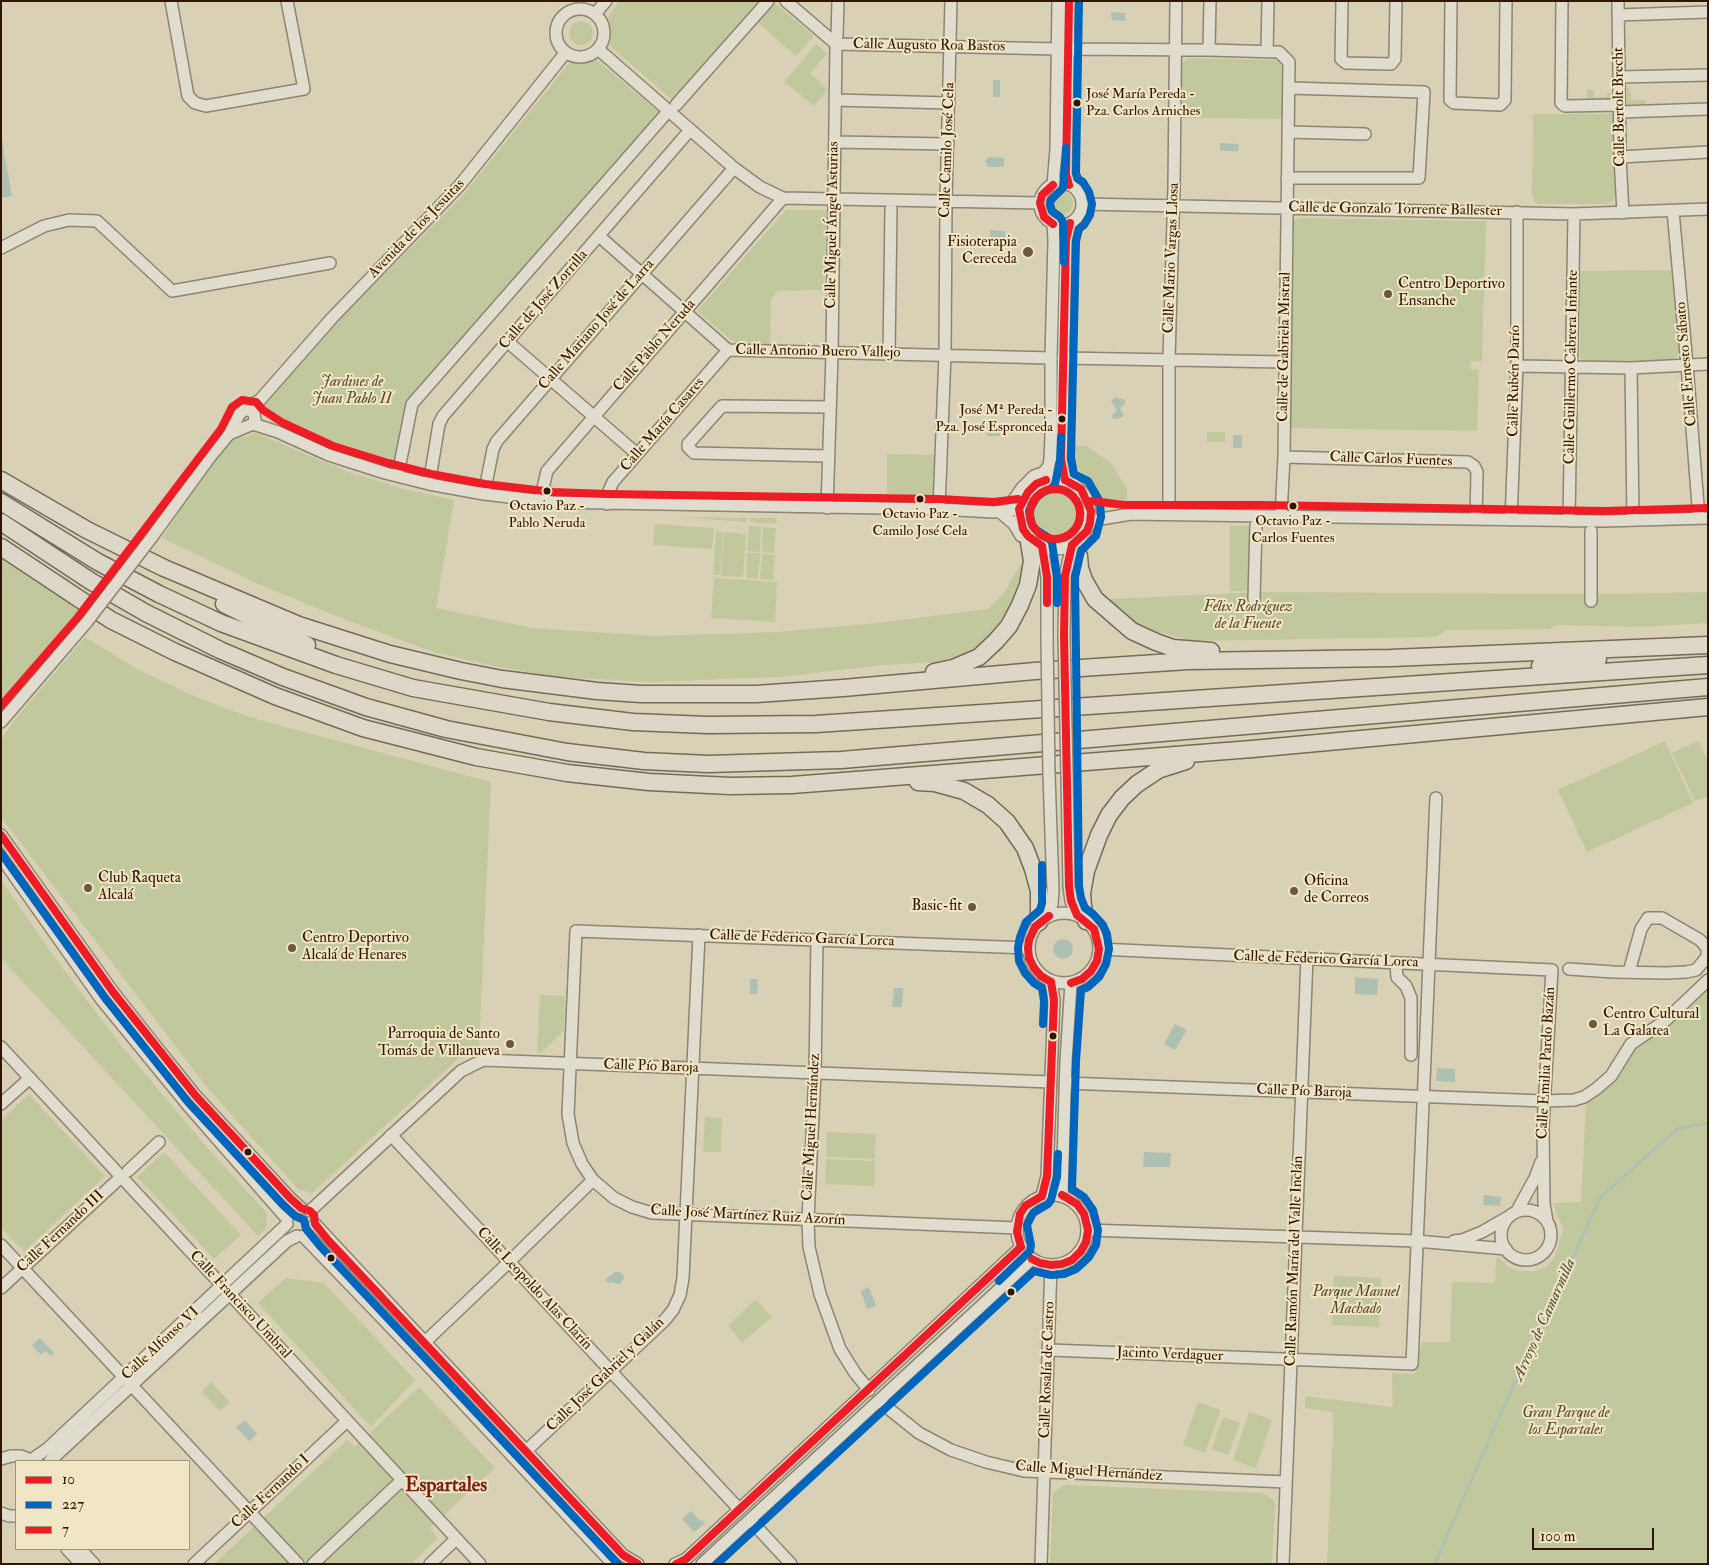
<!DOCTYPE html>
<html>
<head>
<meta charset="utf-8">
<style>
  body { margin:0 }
  #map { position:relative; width:1709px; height:1565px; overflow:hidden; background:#d9d1b5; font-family:"IM FELL Double Pica",serif }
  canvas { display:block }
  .frame { position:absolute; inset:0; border:2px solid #311500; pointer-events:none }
  .legend { position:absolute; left:15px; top:1460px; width:175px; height:90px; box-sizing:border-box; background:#f0e6c5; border:1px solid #a49276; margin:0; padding:6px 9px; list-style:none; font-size:15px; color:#311500 }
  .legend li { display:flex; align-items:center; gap:10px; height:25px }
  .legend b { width:25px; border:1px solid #a49276 }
  .scale { position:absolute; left:1532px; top:1528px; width:122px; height:22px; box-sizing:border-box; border:2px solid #311500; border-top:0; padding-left:6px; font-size:15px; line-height:18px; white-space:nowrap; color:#311500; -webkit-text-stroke:4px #f0e6c5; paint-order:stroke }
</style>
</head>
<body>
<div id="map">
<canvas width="1709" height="1565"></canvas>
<div class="frame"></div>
<ul class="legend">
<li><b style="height:6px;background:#ee1c25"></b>10</li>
<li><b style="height:6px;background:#0065bd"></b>227</li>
<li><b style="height:6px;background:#ee1c25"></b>7</li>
</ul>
<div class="scale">100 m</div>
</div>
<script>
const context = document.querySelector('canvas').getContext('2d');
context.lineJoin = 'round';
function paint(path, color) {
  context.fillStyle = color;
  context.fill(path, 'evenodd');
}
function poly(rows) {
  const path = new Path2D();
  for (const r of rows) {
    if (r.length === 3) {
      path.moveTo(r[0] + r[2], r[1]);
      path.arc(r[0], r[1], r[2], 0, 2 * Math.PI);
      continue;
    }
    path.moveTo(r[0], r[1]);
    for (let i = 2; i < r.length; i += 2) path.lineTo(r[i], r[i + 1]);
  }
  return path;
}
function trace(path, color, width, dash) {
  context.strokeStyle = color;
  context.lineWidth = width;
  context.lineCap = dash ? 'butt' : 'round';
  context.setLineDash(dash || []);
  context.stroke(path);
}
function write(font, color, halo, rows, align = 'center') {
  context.font = font + ' "IM FELL Double Pica",serif';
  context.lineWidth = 4;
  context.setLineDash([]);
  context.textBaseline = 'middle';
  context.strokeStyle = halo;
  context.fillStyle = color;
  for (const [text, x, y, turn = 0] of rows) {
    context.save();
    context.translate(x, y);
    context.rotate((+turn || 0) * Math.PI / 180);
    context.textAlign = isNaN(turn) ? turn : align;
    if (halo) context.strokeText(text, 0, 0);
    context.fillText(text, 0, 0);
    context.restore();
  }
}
const green = poly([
  [619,1,765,1,676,103,610,46,611,29,608,17],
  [773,1,814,36,796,56,756,21],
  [581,33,12],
  [816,44,827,53,810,74,828,89,814,106,784,82],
  [1189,58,1275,60,1279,62,1282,66,1282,119,1182,118,1182,65,1184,61],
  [597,60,661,114,408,403,396,467,329,445,271,421,264,411,265,406,268,401,335,324,463,195,570,62,583,64],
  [1627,87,1630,88,1631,100,1646,100,1646,109,1627,109],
  [1587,89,1594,90,1594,97,1607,97,1607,94,1613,93,1612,100,1587,102],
  [1533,114,1614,114,1615,198,1613,201,1607,204,1538,204,1535,202,1532,195],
  [1061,203,12],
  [786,210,826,210,825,290,778,291,771,299,770,345,736,344,697,311],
  [1302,218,1486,221,1482,361,1470,362,1471,369,1479,370,1477,431,1290,428,1293,228,1294,221,1297,219],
  [1671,270,1679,351,1676,358,1673,359,1646,361,1584,361,1580,358,1580,271],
  [1207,432,1225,432,1225,442,1207,442],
  [256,433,346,471,400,488,454,500,436,608,533,628,656,636,777,632,877,623,988,609,1004,593,1020,565,1028,566,1015,605,994,636,968,652,938,662,883,665,781,677,651,682,557,677,494,666,433,652,333,615,252,581,162,538,181,509,216,460,236,436,245,437],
  [1074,445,1087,446,1111,463,1127,489,1127,505,1106,505,1095,485,1077,469,1074,464],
  [887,454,936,455,933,499,927,502,889,501,887,499],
  [1054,513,24],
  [679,517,747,518,746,522],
  [750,518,777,518,776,524,750,522],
  [655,524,714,528,712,549,653,545],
  [749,526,761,526,760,552,747,551],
  [1230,526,1253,526,1252,591,1230,591],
  [763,527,776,528,774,553,762,552],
  [716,531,723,532,720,575,713,575],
  [724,532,746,534,743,577,721,576],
  [747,553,760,553,758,579,746,578],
  [762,554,775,555,773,580,760,579],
  [1,555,86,612,79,620,74,617,29,674,1,706],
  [714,578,777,582,775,622,711,618],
  [1261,592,1595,594,1708,592,1708,623,1642,627,1556,625,1550,629,1447,630,1435,637,1193,641,1158,632,1131,621,1108,599],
  [85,637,137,669,194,696,249,717,491,782,479,1050,459,1058,312,1193,298,1189,205,1085,1,817,1,739,12,723],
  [1665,741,1693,803,1587,852,1558,790],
  [1698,741,1708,760,1708,796,1695,801,1672,753],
  [1,880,53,955,121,1045,205,1145,266,1212,267,1227,258,1236,1,958],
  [1708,988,1708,1564,1327,1564,1333,1430,1332,1412,1305,1408,1305,1396,1393,1407,1392,1373,1415,1374,1422,1342,1450,1342,1452,1282,1495,1283,1496,1259,1499,1257,1507,1266,1519,1271,1536,1271,1547,1266,1555,1256,1563,1230,1553,1203,1581,1202,1586,1102,1639,1041,1670,1025],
  [540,995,565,996,564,1030,541,1053,537,1052],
  [29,1094,105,1176,24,1252,1,1228,1,1120],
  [705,1117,722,1118,721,1152,703,1152],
  [827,1132,876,1134,875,1159,826,1157],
  [164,1152,241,1235,214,1259,137,1177],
  [826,1159,875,1161,874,1186,825,1184],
  [1334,1276,1381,1278,1379,1327,1332,1325],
  [286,1278,324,1283,415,1380,371,1427,258,1303],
  [756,1299,772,1317,742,1343,728,1325],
  [211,1382,230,1402,220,1411,202,1392],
  [419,1387,495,1468,430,1528,438,1538,411,1564,214,1564,347,1440,355,1447],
  [1198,1402,1221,1410,1205,1453,1183,1445],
  [1249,1412,1272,1420,1256,1468,1233,1460],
  [1223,1417,1240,1423,1228,1455,1211,1449],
  [1064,1485,1263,1493,1274,1500,1275,1504,1272,1564,1050,1564,1053,1495,1055,1491]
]);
const water = poly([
  [1111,12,1125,13,1125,21,1112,20],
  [993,80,1000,80,1000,97,993,97],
  [1,135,12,196,1,198],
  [1220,143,1239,144,1238,151,1220,151],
  [989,157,1004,158,1004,167,988,167,985,161],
  [990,230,1005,231,1005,240,990,240],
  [1115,397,1125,400,1125,404,1120,408,1124,416,1120,418,1113,419,1112,415,1116,412,1116,408,1111,401],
  [987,427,1000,427,1000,436,987,436],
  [1233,435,1242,435,1242,448,1233,448],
  [1063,949,10],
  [1355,977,1378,979,1377,995,1355,994],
  [750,979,758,979,757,994,750,994],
  [894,988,903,988,902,1007,892,1007],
  [1175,1024,1187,1030,1175,1050,1164,1044],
  [1437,1068,1455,1069,1455,1082,1436,1081],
  [1144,1152,1171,1153,1170,1167,1143,1167],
  [1484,1195,1501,1197,1500,1206,1483,1205],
  [615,1272,620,1272,624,1276,624,1278,620,1284,616,1284,612,1282,608,1283,605,1280],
  [869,1287,876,1306,867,1309,861,1291],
  [40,1338,54,1353,51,1356,45,1351,41,1355,32,1345],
  [245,1420,257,1434,249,1441,236,1427],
  [691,1511,700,1521,702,1520,705,1523,694,1532,682,1519]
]);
const stream = poly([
  [1435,1564,1491,1435,1600,1198,1677,1129,1708,1123]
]);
const minor = poly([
  [171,1,188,96,195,103,206,106,304,89,287,1],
  [786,1,836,44,1057,49],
  [1342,1,1341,59,1346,63,1391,64,1395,59,1396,1],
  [1451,1,1450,100,1454,103,1500,105,1505,100,1506,1],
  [1562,1,1561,103,1565,106,1619,105],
  [1618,1,1620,157,1623,213],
  [580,33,24],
  [595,14,606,1],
  [1618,15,1708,12],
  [837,36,838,1],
  [598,49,734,168,760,187,783,198,1040,203],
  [1069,49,1209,50,1279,52,1289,62,1284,457,1281,515],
  [1209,50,1210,1],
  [1267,52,1268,1],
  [1619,77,1708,75],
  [835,100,949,103],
  [676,105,768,1],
  [1620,112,1708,109],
  [1288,132,1365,134],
  [835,142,948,144],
  [1620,157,1708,152],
  [1287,178,1419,178,1424,92,1289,88],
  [1061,204,21],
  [1053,185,1056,149,1058,1],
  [1069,185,1066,174,1069,1],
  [1082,204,1574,214,1708,209],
  [1673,211,1687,365,1699,518],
  [599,236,728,350,1051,358],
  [1,248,44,226,69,220,97,221,172,291,330,263],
  [508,342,637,454],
  [889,354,891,209],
  [1063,358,1284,362],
  [1517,366,1631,368,1708,364],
  [1631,368,1633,520],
  [244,410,260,400,332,318,460,185,566,52],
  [253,424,278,432,329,455,385,473,429,484,484,494,552,502,939,509,994,512,1019,509],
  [828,456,694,453,688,447,688,444,722,406,830,407],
  [1284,457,1468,462,1474,466,1477,472,1476,519],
  [399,469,412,404,664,116],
  [1055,514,35],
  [1046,480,1050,459,1051,436,1051,358,1054,240,1053,224],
  [1065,480,1061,459,1062,429,1066,240,1070,223],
  [429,484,439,424,443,416,690,130],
  [484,494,493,449,497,441,734,168],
  [540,501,547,471,783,198],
  [607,504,608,493,613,482,728,350],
  [827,508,832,354,836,44],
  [939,509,945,354,946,201,951,1],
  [1006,511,1022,488,1034,476,1043,473,1049,466],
  [1001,513,1014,524,1021,536],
  [1169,514,1169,359,1174,186,1176,1],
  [1511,520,1517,366,1517,212],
  [1569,521,1574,214],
  [1090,523,1101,519,1131,514,1604,521,1708,518],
  [1591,531,1591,601],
  [152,537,210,457,229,434,240,413,247,409,254,413,255,420,253,424,229,434],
  [1042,546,1047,577,1047,638],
  [1254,599,1256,525],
  [1064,635,1065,576,1072,545],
  [1,722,86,623],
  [1067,775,1069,887,1071,901,1077,915],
  [1,835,113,992,154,1044,195,1095,290,1198,301,1208],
  [1,857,101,999,191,1109,287,1219],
  [1064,948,35],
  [1049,916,1052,904,1053,890,1049,775],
  [817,940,815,1073,808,1220,809,1247,820,1294,840,1349,855,1373,869,1390],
  [1099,949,1552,970,1543,1125,1544,1204,1547,1221],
  [1396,963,1397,977,1406,986,1411,998,1411,1055],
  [1569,969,1613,972,1666,973,1686,972,1696,970,1707,957,1707,948,1700,940,1662,918,1648,918,1641,929,1629,972],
  [1,1047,480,1564],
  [1065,1083,1544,1101,1574,1100,1584,1097,1596,1089,1611,1076,1631,1044,1666,1020,1708,980],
  [1,1104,30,1078],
  [391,1135,739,1509],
  [128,1171,159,1142],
  [1052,1230,35],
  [1062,1195,1066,1061,1071,983],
  [1042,1196,1047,1176,1054,1000,1051,982],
  [1526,1235,25],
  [310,1211,461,1071,483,1060,1050,1082],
  [1517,1211,1535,1178,1541,1162],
  [315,1224,623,1555,638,1564],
  [1017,1228,652,1213,632,1207,614,1198,593,1180,582,1164,573,1143,568,1114,576,931,1028,948],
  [1088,1230,1417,1241,1506,1249],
  [303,1236,432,1370,613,1564],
  [1454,1241,1462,1240,1482,1232,1508,1217],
  [1,1245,298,1564],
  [1,1288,121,1177],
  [425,1342,509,1262,593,1180],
  [1050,1350,1412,1364,1436,798],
  [879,1401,919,1433,951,1450,986,1462,1024,1471,1286,1482],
  [526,1451,664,1321,673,1310,680,1295,683,1278,699,935],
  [1,1459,11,1456,21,1456,33,1461],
  [31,1460,47,1449,287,1224],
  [50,1461,287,1241,297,1236],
  [1,1513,9,1516,16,1516],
  [750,1520,791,1564],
  [67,1549,81,1564],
  [80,1549,94,1564],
  [194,1564,347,1421],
  [313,1564,402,1480],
  [430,1564,456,1539],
  [675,1564,686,1559,1021,1247],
  [702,1564,1032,1259],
  [1041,1564,1051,1265],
  [1283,1564,1307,958]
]);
const highway = poly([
  [1,480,87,530,164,568,299,625,390,654,461,671,502,679,597,691,641,694,756,694,843,688,1035,671,1188,661,1391,658,1708,645],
  [1,502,98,562,159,594,221,623,336,665,413,688,549,712,633,722,708,725,816,724,1708,665],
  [1,522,92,582,146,613,220,650,283,677,366,707,446,729,567,752,644,761,708,764,841,760,1708,687],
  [1,547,111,620,175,652,275,696,363,728,476,757,567,773,649,782,730,786,792,785,1252,749,1708,707],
  [1079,556,1080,568,1084,580,1095,599,1132,631,1156,642,1173,648,1211,651],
  [224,604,307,645],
  [1540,666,1598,659],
  [934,672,953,668,979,657,996,641,1009,626,1020,605,1028,585,1032,561,1028,536],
  [918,782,935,783,964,791,988,805,1007,822,1025,848,1033,869,1039,891,1039,922],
  [1086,921,1083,906,1082,893,1086,871,1099,835,1109,815,1122,798,1137,784,1158,770,1186,761]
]);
const minorBridge = poly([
  [86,623,152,537],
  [1064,635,1067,775],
  [1047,638,1049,775]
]);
const bus1 = poly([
  [1069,1,1066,174,1069,185],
  [1053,185,1042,195,1040,203,1044,217,1053,224],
  [1065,480,1061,459,1066,240,1070,223],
  [1065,480,1081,489,1091,511,1090,523,1087,531,1072,545],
  [1072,545,1065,576,1064,635,1069,887,1071,901,1077,915],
  [1042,546,1047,577,1047,603],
  [1042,546,1028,536,1023,529,1019,509,1028,492,1036,484,1046,480],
  [1049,916,1035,927,1029,940,1028,948,1029,958,1034,968,1041,976,1051,982],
  [1071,983,1082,979,1091,971,1097,961,1099,949,1094,929,1077,915],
  [1042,1196,1047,1176,1054,1000,1051,982],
  [1021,1247,1017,1232,1020,1214,1025,1206,1042,1196],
  [1032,1259,1040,1263,1051,1265,1062,1264,1072,1260,1081,1251,1086,1242,1088,1230,1084,1214,1077,1204,1062,1195],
  [676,1564,686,1559,1021,1247]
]);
const bus2 = poly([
  [1064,262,1063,222,1060,217,1052,211,1050,204,1051,200,1063,188,1066,148],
  [1057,603,1057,576,1052,543,1049,538,1035,529,1032,525,1029,511,1036,498,1042,493,1052,488,1055,484,1060,461,1061,437],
  [1,853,105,998,188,1102,283,1205,295,1216,304,1220,306,1229,320,1246,618,1564],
  [1042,865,1042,903,1040,910,1026,922,1020,937,1018,948,1019,961,1025,973,1034,983,1042,988,1044,1001,1043,1024],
  [999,1281,1030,1251,1031,1245,1027,1225,1033,1213,1048,1204,1051,1200,1057,1177,1058,1154],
  [717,1564,1034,1271,1051,1275,1064,1274,1076,1269,1089,1257,1096,1245,1098,1230,1093,1210,1084,1197,1072,1189,1076,1061,1081,990,1088,987,1099,977,1106,964,1109,949,1107,934,1103,925,1093,914,1085,908,1081,898,1079,886,1075,577,1081,551,1096,536,1101,517,1100,502,1095,493,1088,481,1074,474,1071,458,1076,241,1079,229,1084,225,1090,215,1092,204,1089,192,1083,182,1078,179,1076,173,1079,1]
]);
const bus3 = poly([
  [1055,514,25],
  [1092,501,1124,505,1262,505,1604,511,1708,508],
  [1,706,78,617,221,429,232,407,242,400,256,402,263,410,283,423,333,446,388,463,431,474,485,484,553,492,607,494,939,499,994,502,1018,499]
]);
const bus4 = poly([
  [1,835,113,992,195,1095,290,1198,301,1208,310,1211,314,1215,315,1224,327,1239,623,1555,638,1564]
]);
const markers = [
  [1077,103,4.5,"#311500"],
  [1028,252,6,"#6c573f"],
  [1388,294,5,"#6c573f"],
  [1062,419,4.5,"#311500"],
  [547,491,4.5,"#311500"],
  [920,499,4.5,"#311500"],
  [1293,506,4.5,"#311500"],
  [88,888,5,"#6c573f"],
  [1294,891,5,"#6c573f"],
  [972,907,5,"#6c573f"],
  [292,948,5,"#6c573f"],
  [1593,1024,5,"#6c573f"],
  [1053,1036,4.5,"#311500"],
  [510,1044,5,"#6c573f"],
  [248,1152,4.5,"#311500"],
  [331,1258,4.5,"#311500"],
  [1011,1292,4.5,"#311500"]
];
const busNames = [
  ["José María Pereda -",1086,95,"left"],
  ["Pza. Carlos Arniches",1086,112,"left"],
  ["José Mª Pereda -",1053,411,"right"],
  ["Pza. José Espronceda",1053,428,"right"],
  ["Octavio Paz -",547,507],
  ["Pablo Neruda",547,524],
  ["Octavio Paz -",920,515],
  ["Camilo José Cela",920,532],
  ["Octavio Paz -",1293,522],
  ["Carlos Fuentes",1293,539]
];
const streetNames = [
  ["Calle Augusto Roa Bastos",929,46,1],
  ["Calle Bertolt Brecht",1620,107,-91],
  ["Calle Camilo José Cela",948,150,-88],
  ["Calle de Gonzalo Torrente Ballester",1395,210,1],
  ["Calle Miguel Ángel Asturias",833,225,-89],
  ["Avenida de los Jesuitas",417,229,-46],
  ["Calle Mario Vargas Llosa",1172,258,-88],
  ["Calle de José Zorrilla",544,300,-49],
  ["Calle Mariano José de Larra",597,325,-49],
  ["Calle Pablo Neruda",655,346,-49],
  ["Calle de Gabriela Mistral",1285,347,-89],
  ["Calle Antonio Buero Vallejo",818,352,1],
  ["Calle Ernesto Sábato",1687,364,-95],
  ["Calle Guillermo Cabrera Infante",1572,367,-89],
  ["Calle Rubén Darío",1515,381,-89],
  ["Calle María Casares",663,425,-49],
  ["Calle Carlos Fuentes",1391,460,2],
  ["Calle de Federico García Lorca",802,939,2],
  ["Calle de Federico García Lorca",1326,960,2],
  ["Calle Emilia Pardo Bazán",1547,1063,-87],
  ["Calle Pío Baroja",651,1067,2],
  ["Calle Pío Baroja",1304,1092,2],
  ["Calle Miguel Hernández",812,1127,-87],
  ["Calle José Martínez Ruiz Azorín",748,1216,3],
  ["Calle Fernando III",61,1232,-43],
  ["Calle Ramón María del Valle Inclán",1295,1261,-88],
  ["Calle Leopoldo Alas Clarín",534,1289,47],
  ["Calle Francisco Umbral",240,1305,47],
  ["Calle Alfonso VI",161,1344,-43],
  ["Jacinto Verdaguer",1170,1355,2],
  ["Calle Rosalía de Castro",1048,1370,-88],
  ["Calle José Gabriel y Galán",606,1375,-44],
  ["Calle Miguel Hernández",1089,1472,4],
  ["Calle Fernando I",271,1492,-43]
];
const poiNames = [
  ["Fisioterapia",1017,243,"right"],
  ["Cereceda",1017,260,"right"],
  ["Centro Deportivo",1398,285],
  ["Ensanche",1398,302],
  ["Club Raqueta",98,879],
  ["Alcalá",98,896],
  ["Oficina",1304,882],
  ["de Correos",1304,899],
  ["Basic-fit",962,907,"right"],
  ["Centro Deportivo",302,939],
  ["Alcalá de Henares",302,956],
  ["Centro Cultural",1603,1015],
  ["La Galatea",1603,1032],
  ["Parroquia de Santo",500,1035,"right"],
  ["Tomás de Villanueva",500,1052,"right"]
];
const parkNames = [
  ["Jardines de",352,383],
  ["Juan Pablo II",352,400],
  ["Félix Rodríguez",1248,608],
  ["de la Fuente",1248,625],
  ["Parque Manuel",1356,1293],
  ["Machado",1356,1310],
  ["Gran Parque de",1566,1414],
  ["los Espartales",1566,1431]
];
const waterNames = [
  ["Arroyo de Camarmilla",1545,1320,-66]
];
const districtNames = [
  ["Espartales",446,1487]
];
paint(green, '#c2c89e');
paint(water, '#adc0b2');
trace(stream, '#adc0b2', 2.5);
trace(minor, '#8d8472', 14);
trace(highway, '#746b5a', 19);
trace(minor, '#e1ddce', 11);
trace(highway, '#dcd7c7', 16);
trace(minorBridge, '#8d8472', 14, []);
trace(minorBridge, '#e1ddce', 11);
trace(bus1, '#ee1c25', 8);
trace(bus2, '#0065bd', 8);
trace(bus3, '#ee1c25', 8);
trace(bus4, '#ee1c25', 8);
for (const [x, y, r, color] of markers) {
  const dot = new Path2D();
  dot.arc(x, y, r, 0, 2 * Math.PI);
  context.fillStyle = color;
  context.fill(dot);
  trace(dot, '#f0e6c5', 2);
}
write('14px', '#311500', '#f0e6c5', busNames);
write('15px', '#311500', '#f0e6c5', streetNames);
write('15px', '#311500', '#f0e6c5', poiNames, 'left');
write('italic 15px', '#57482a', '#f0e6c5', parkNames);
write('italic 16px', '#564e3e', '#f0e6c5', waterNames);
write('bold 20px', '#7a1f14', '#f0e6c5', districtNames);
</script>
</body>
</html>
